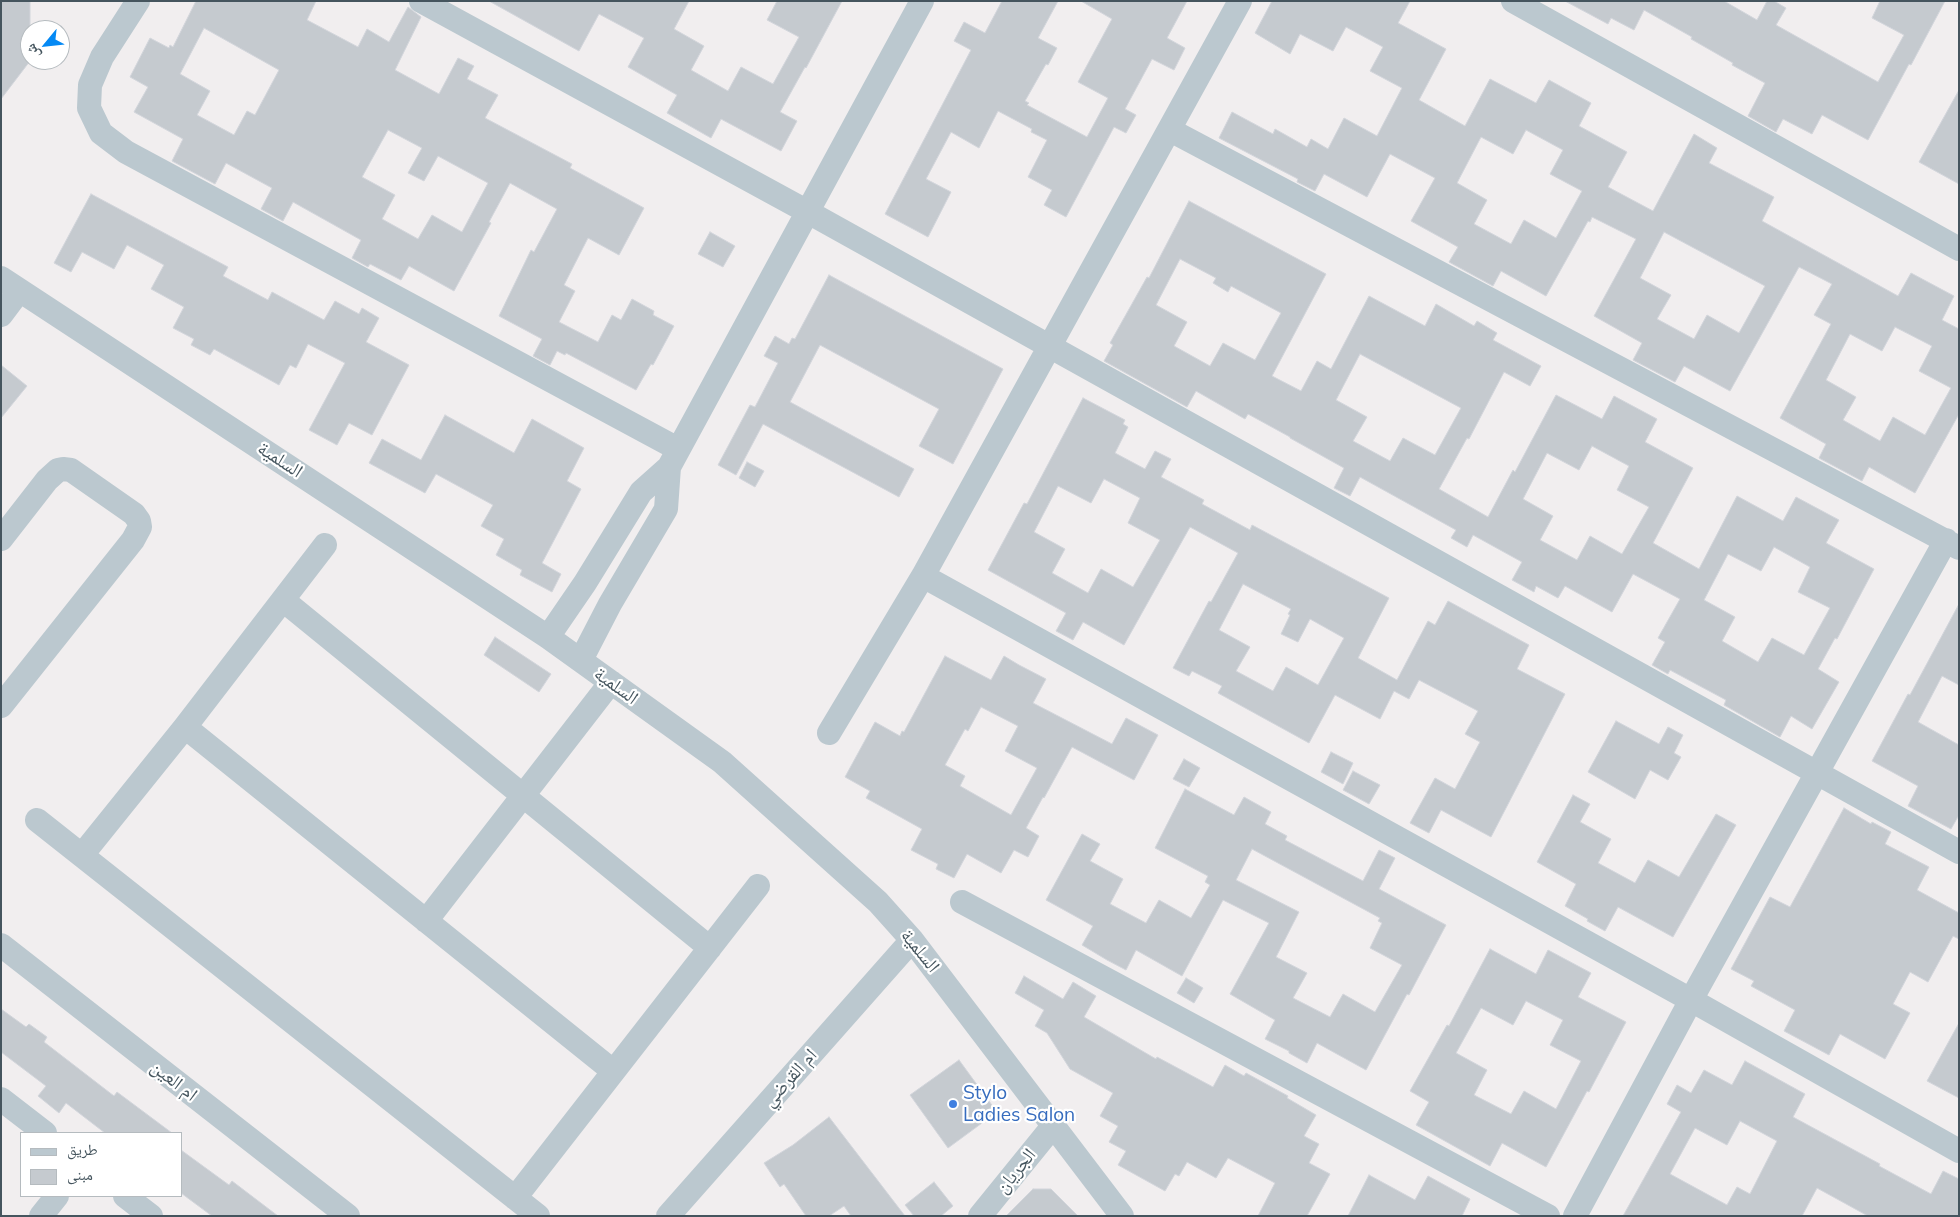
<!DOCTYPE html>
<html>
<head>
<meta charset="utf-8">
<style>
  body { margin:0 }
  #map { position:relative; width:1960px; height:1217px; overflow:hidden; background:#f1eeef; font-family:Mulish,"Noto Naskh Arabic",sans-serif }
  canvas { display:block }
  .frame { position:absolute; inset:0; border:2px solid #45555e; pointer-events:none }
  .legend { position:absolute; left:20px; top:1132px; width:162px; height:65px; box-sizing:border-box; background:#fff; border:1px solid #b5bbbf; margin:0; padding:6px 9px; list-style:none; font-size:15px; color:#45555e }
  .legend li { display:flex; align-items:center; gap:10px; height:25px }
  .legend b { width:25px; border:1px solid #b5bbbf }
  .north { position:absolute; left:20px; top:20px; width:50px; height:50px; box-sizing:border-box; background:#fff; border:1px solid #b5bbbf; border-radius:50%; rotate:242deg; font-size:14px; font-weight:700; line-height:20px; text-align:center; color:#45555e }
  .north::after { content:''; display:block; margin:auto; width:18px; height:22px; background:#0589f4; clip-path:polygon(50% 0,100% 100%,50% 72%,0 100%) }
</style>
</head>
<body>
<div id="map">
<canvas width="1960" height="1217"></canvas>
<div class="frame"></div>
<ul class="legend">
<li><b style="height:6px;background:#bbc8cf"></b>طريق</li>
<li><b style="height:14px;background:#c5cacf"></b>مبنى</li>
</ul>
<div class="north">ش</div>
</div>
<script>
const context = document.querySelector('canvas').getContext('2d');
context.lineJoin = 'round';
function paint(path, color) {
  context.fillStyle = color;
  context.fill(path, 'evenodd');
}
function poly(rows) {
  const path = new Path2D();
  for (const r of rows) {
    path.moveTo(r[0], r[1]);
    for (let i = 2; i < r.length; i += 2) path.lineTo(r[i], r[i + 1]);
  }
  return path;
}
function trace(path, color, width, dash) {
  context.strokeStyle = color;
  context.lineWidth = width;
  context.lineCap = dash ? 'butt' : 'round';
  context.setLineDash(dash || []);
  context.stroke(path);
}
function write(font, color, halo, rows, align = 'center') {
  context.font = font + ' Mulish,"Noto Naskh Arabic",sans-serif';
  context.lineWidth = 4.5;
  context.setLineDash([]);
  context.textBaseline = 'middle';
  context.strokeStyle = halo;
  context.fillStyle = color;
  for (const [text, x, y, turn = 0] of rows) {
    context.save();
    context.translate(x, y);
    context.rotate((+turn || 0) * Math.PI / 180);
    context.textAlign = isNaN(turn) ? turn : align;
    if (halo) context.strokeText(text, 0, 0);
    context.fillText(text, 0, 0);
    context.restore();
  }
}
const building = poly([
  [1,1,30,1,30,61,1,99,1,1],
  [196,1,316,1,307,20,358,47,367,29,389,42,408,7,421,17,395,70,439,94,458,58,474,66,467,79,498,95,485,118,572,164,570,168,644,208,619,255,588,238,564,285,575,291,559,322,598,342,612,315,621,320,632,299,654,311,653,315,674,326,653,365,651,364,636,390,566,353,565,355,557,351,550,365,533,356,542,339,499,316,531,250,534,252,557,209,510,183,489,222,491,223,454,291,409,266,401,280,370,264,368,267,352,258,361,240,293,202,283,221,261,209,272,188,226,163,215,184,172,161,183,139,134,112,148,87,130,77,150,38,169,48,170,45,173,47,196,1],
  [204,28,279,70,255,115,247,111,234,135,197,115,210,91,180,74,204,28],
  [388,130,422,148,408,173,424,181,438,156,488,183,462,232,432,215,418,239,382,219,395,195,362,177,388,130],
  [489,1,689,1,674,29,704,46,691,70,728,91,741,67,773,84,799,37,767,20,777,1,842,1,806,68,805,67,780,112,797,121,781,151,721,119,711,138,667,113,677,95,628,67,644,38,599,14,579,51,489,1],
  [1002,1,1058,1,1038,38,1057,48,1048,65,1046,64,1025,101,1029,103,1027,105,1087,137,1108,98,1078,82,1112,19,1081,1,1187,1,1167,38,1185,48,1174,70,1152,59,1125,109,1136,115,1126,133,1114,127,1066,217,1044,205,1052,190,1028,177,1047,140,1031,132,1032,129,998,111,979,148,951,132,926,179,951,192,928,237,885,214,971,50,954,41,964,22,985,33,1002,1],
  [1272,1,1410,1,1398,23,1446,49,1419,100,1465,126,1490,79,1536,103,1549,80,1591,103,1579,126,1627,152,1608,187,1653,211,1694,134,1717,148,1709,163,1774,197,1762,221,1898,296,1911,273,1954,296,1942,320,1959,329,1959,414,1915,493,1869,467,1862,481,1819,458,1826,444,1780,418,1831,324,1814,315,1832,284,1799,267,1730,391,1684,366,1675,382,1633,360,1642,343,1594,316,1636,239,1592,217,1590,222,1588,221,1546,296,1501,271,1493,286,1449,262,1458,247,1411,221,1435,178,1390,154,1367,197,1324,174,1315,191,1297,182,1298,179,1219,138,1232,112,1273,134,1275,129,1307,147,1311,139,1328,149,1344,118,1377,136,1402,88,1370,71,1383,47,1346,27,1333,51,1300,34,1290,54,1255,33,1272,1],
  [1526,130,1563,150,1550,174,1582,191,1556,238,1524,220,1511,244,1474,224,1487,200,1457,183,1481,137,1513,154,1526,130],
  [1664,232,1765,286,1739,333,1707,315,1694,339,1657,319,1671,295,1640,278,1664,232],
  [1895,327,1932,346,1919,371,1951,388,1925,435,1893,417,1880,441,1843,420,1856,397,1826,380,1850,334,1882,351,1895,327],
  [1565,1,1724,1,1757,20,1767,1,1774,1,1786,8,1776,25,1878,82,1904,35,1872,18,1880,1,1945,1,1911,65,1909,64,1868,140,1822,115,1812,134,1783,119,1776,132,1748,116,1765,83,1732,65,1733,63,1691,39,1692,37,1644,10,1634,30,1611,18,1608,24,1565,1],
  [1959,90,1959,184,1919,162,1959,90],
  [91,194,228,267,223,276,268,300,272,292,324,320,335,301,359,314,362,308,379,318,366,342,409,365,372,435,349,423,337,445,309,430,345,363,308,344,296,368,290,365,279,385,214,349,210,355,191,345,194,339,173,328,184,307,151,289,164,265,127,245,114,269,82,252,71,272,54,263,91,194],
  [1189,201,1326,274,1272,376,1301,391,1317,361,1331,369,1369,296,1425,326,1436,304,1474,326,1477,321,1497,333,1493,340,1541,366,1530,386,1504,372,1469,439,1467,438,1439,489,1488,517,1513,470,1515,472,1556,395,1602,419,1614,396,1657,419,1645,442,1693,468,1653,543,1699,569,1737,496,1783,521,1796,497,1839,520,1826,543,1874,569,1837,639,1835,638,1818,669,1839,682,1812,729,1791,716,1780,737,1724,705,1726,700,1670,670,1668,674,1652,665,1665,642,1658,638,1680,599,1633,574,1612,612,1565,586,1558,598,1536,586,1534,592,1512,580,1522,562,1473,535,1467,547,1451,538,1456,530,1360,477,1350,496,1334,488,1344,468,1290,438,1290,437,1248,414,1245,419,1196,391,1187,407,1104,361,1113,345,1110,343,1147,277,1149,278,1189,201],
  [1180,259,1216,278,1213,283,1228,292,1231,286,1281,313,1255,360,1223,343,1210,366,1174,346,1187,322,1156,305,1180,259],
  [1360,354,1461,408,1435,455,1403,438,1390,461,1353,441,1367,417,1336,400,1360,354],
  [1592,446,1629,466,1617,490,1649,507,1622,554,1590,536,1577,560,1540,540,1553,516,1523,499,1547,453,1579,470,1592,446],
  [1774,547,1810,567,1798,592,1830,608,1804,655,1772,638,1758,662,1722,641,1735,617,1704,600,1728,554,1761,571,1774,547],
  [710,232,735,246,723,267,698,254,710,232],
  [829,275,1003,369,953,464,919,446,939,409,820,345,790,402,914,469,899,497,763,424,736,475,718,465,750,405,755,407,778,363,764,356,775,336,789,344,792,338,795,339,829,275],
  [1,365,27,386,1,418,1,365],
  [1083,398,1125,420,1123,424,1128,427,1115,453,1145,469,1155,451,1171,459,1161,477,1204,500,1202,504,1250,530,1252,525,1389,598,1358,658,1397,680,1428,621,1435,625,1448,601,1529,645,1517,669,1565,694,1491,837,1441,810,1429,833,1410,823,1435,778,1455,789,1480,742,1465,734,1478,711,1419,680,1409,699,1394,691,1380,719,1335,695,1309,743,1218,693,1222,686,1192,671,1189,676,1173,668,1209,601,1211,602,1238,553,1190,527,1124,645,1083,622,1073,640,1056,631,1066,613,988,570,1024,503,1027,504,1083,398],
  [1104,479,1140,498,1128,523,1160,540,1133,587,1101,569,1088,593,1052,573,1065,549,1034,532,1058,486,1091,503,1104,479],
  [1243,584,1291,609,1288,614,1290,615,1281,634,1298,642,1310,619,1344,638,1318,685,1286,667,1273,691,1236,671,1250,647,1219,630,1243,584],
  [445,415,514,453,532,419,584,448,567,481,581,489,542,563,561,574,552,592,520,575,522,570,496,555,504,539,481,526,493,505,436,474,425,493,369,463,382,439,421,460,445,415],
  [747,462,764,471,755,487,739,478,747,462],
  [1959,604,1959,685,1942,676,1918,722,1959,745,1959,815,1951,829,1908,806,1918,786,1872,761,1908,694,1910,695,1959,604],
  [495,637,551,674,539,692,484,655,495,637],
  [945,656,991,680,1004,656,1019,665,1046,679,1033,703,1112,744,1126,718,1158,735,1134,780,1072,747,1044,798,1043,797,1026,828,1039,836,1028,857,1014,850,1001,873,967,854,954,878,936,869,938,864,911,850,922,829,866,798,870,791,845,777,875,722,900,736,902,731,904,732,945,656],
  [981,707,1018,726,1005,751,1037,768,1011,815,960,786,965,776,945,765,965,729,968,731,981,707],
  [1616,721,1659,744,1668,727,1683,735,1674,753,1681,757,1668,780,1650,770,1635,799,1588,772,1616,721],
  [1331,752,1353,763,1343,784,1321,772,1331,752],
  [1184,759,1200,768,1189,787,1173,779,1184,759],
  [1353,771,1380,785,1369,804,1343,790,1353,771],
  [1185,789,1234,815,1244,797,1271,812,1265,824,1287,836,1285,840,1363,881,1379,850,1395,858,1379,889,1446,925,1409,995,1407,994,1366,1070,1317,1043,1307,1063,1289,1053,1289,1051,1265,1039,1275,1020,1230,994,1269,923,1223,900,1182,976,1136,950,1126,970,1107,960,1082,945,1093,926,1046,900,1082,834,1100,844,1090,861,1123,879,1110,904,1146,923,1159,900,1191,918,1210,885,1205,882,1208,876,1155,848,1185,789],
  [1252,849,1380,918,1378,921,1382,923,1370,948,1402,965,1375,1012,1343,994,1330,1017,1293,998,1307,973,1276,957,1299,912,1236,880,1252,849],
  [1573,795,1590,804,1580,822,1611,839,1598,863,1635,883,1648,860,1679,877,1716,814,1736,825,1673,937,1618,907,1605,931,1587,921,1588,919,1565,906,1576,884,1537,862,1573,795],
  [1844,808,1871,824,1872,822,1891,832,1885,844,1929,867,1917,890,1959,913,1959,939,1953,936,1928,982,1910,972,1893,1004,1910,1013,1885,1059,1840,1034,1829,1055,1784,1031,1795,1010,1751,986,1754,981,1731,969,1770,897,1790,907,1844,808],
  [1490,949,1536,974,1548,950,1591,973,1578,997,1626,1022,1589,1092,1587,1091,1546,1167,1502,1143,1490,1166,1416,1125,1429,1102,1410,1091,1447,1025,1449,1026,1490,949],
  [1526,1001,1563,1020,1550,1045,1581,1061,1556,1109,1524,1091,1511,1114,1474,1095,1487,1070,1456,1053,1481,1008,1513,1025,1526,1001],
  [1024,976,1063,999,1073,982,1096,996,1084,1017,1156,1059,1157,1057,1213,1087,1225,1065,1244,1076,1246,1073,1288,1096,1287,1098,1316,1115,1304,1136,1319,1144,1309,1163,1330,1174,1307,1216,1258,1216,1275,1183,1228,1158,1216,1178,1187,1162,1179,1176,1175,1174,1165,1191,1118,1165,1126,1151,1109,1142,1118,1126,1100,1116,1113,1093,1070,1069,1047,1033,1035,1026,1044,1010,1015,993,1024,976],
  [1186,978,1203,988,1194,1003,1177,993,1186,978],
  [1,1009,26,1027,29,1024,47,1037,44,1042,114,1096,117,1092,172,1133,105,1133,66,1103,59,1113,38,1096,46,1086,1,1052,1,1009],
  [1959,1023,1959,1098,1927,1081,1959,1023],
  [959,1060,997,1112,948,1148,910,1095,959,1060],
  [1745,1061,1805,1094,1793,1117,1880,1164,1879,1166,1931,1194,1943,1171,1959,1179,1959,1216,1868,1216,1817,1188,1802,1216,1623,1216,1681,1112,1667,1104,1677,1085,1691,1093,1704,1070,1732,1085,1745,1061],
  [1740,1121,1777,1141,1750,1194,1737,1187,1727,1205,1670,1174,1695,1128,1727,1145,1740,1121],
  [829,1117,905,1216,851,1216,844,1206,829,1216,806,1216,784,1184,780,1187,764,1163,793,1145,829,1117],
  [181,1150,229,1185,232,1181,278,1216,212,1216,181,1193,181,1150],
  [1369,1175,1415,1200,1428,1176,1470,1199,1462,1216,1348,1216,1369,1175],
  [934,1182,953,1206,941,1216,914,1216,905,1205,934,1182],
  [1033,1189,1051,1189,1078,1216,1006,1216,1033,1189]
]);
const minor = poly([
  [138,1,102,57,90,85,89,108,101,133,126,152,678,449],
  [421,1,808,212,1959,852],
  [1513,1,1959,249],
  [1170,130,1959,548],
  [1,278,548,637,722,762,878,902,912,940,1122,1216],
  [1,315,19,291],
  [1,539,47,480,58,470,63,469,71,470,134,514,139,521,140,527,133,540,1,706],
  [923,576,1691,1000,1959,1151],
  [283,600,710,948],
  [548,637,585,583,641,492,669,467,922,1],
  [581,660,610,604,666,509,669,467],
  [185,727,613,1071],
  [829,733,923,576,1240,1],
  [37,820,538,1216],
  [82,855,185,727,325,545],
  [962,902,1548,1216],
  [426,921,611,682],
  [1,945,348,1216],
  [1,1099,45,1133],
  [125,1196,151,1216],
  [515,1198,758,886],
  [41,1216,57,1196],
  [668,1216,912,940],
  [980,1216,1053,1126],
  [1575,1216,1691,1000,1946,540]
]);
const markers = [
  [953,1104,5,"#3f7fe0"]
];
const streetNames = [
  ["السلمية",280,460,33],
  ["السلمية",616,686,36],
  ["السلمية",920,951,51],
  ["ام القرضي",790,1078,-48],
  ["ام العين",174,1081,38],
  ["الجريان",1016,1171,-51]
];
const shopNames = [
  ["Stylo",963,1093],
  ["Ladies Salon",963,1115]
];
paint(building, '#c5cacf');
trace(building, '#d2d5db', 1);
trace(minor, '#bbc8cf', 24);
for (const [x, y, r, color] of markers) {
  const dot = new Path2D();
  dot.arc(x, y, r, 0, 2 * Math.PI);
  context.fillStyle = color;
  context.fill(dot);
  trace(dot, '#fff', 2);
}
write('19px', '#45555e', '#fff', streetNames);
write('19px', '#366cbe', '#fff', shopNames, 'left');
</script>
</body>
</html>
